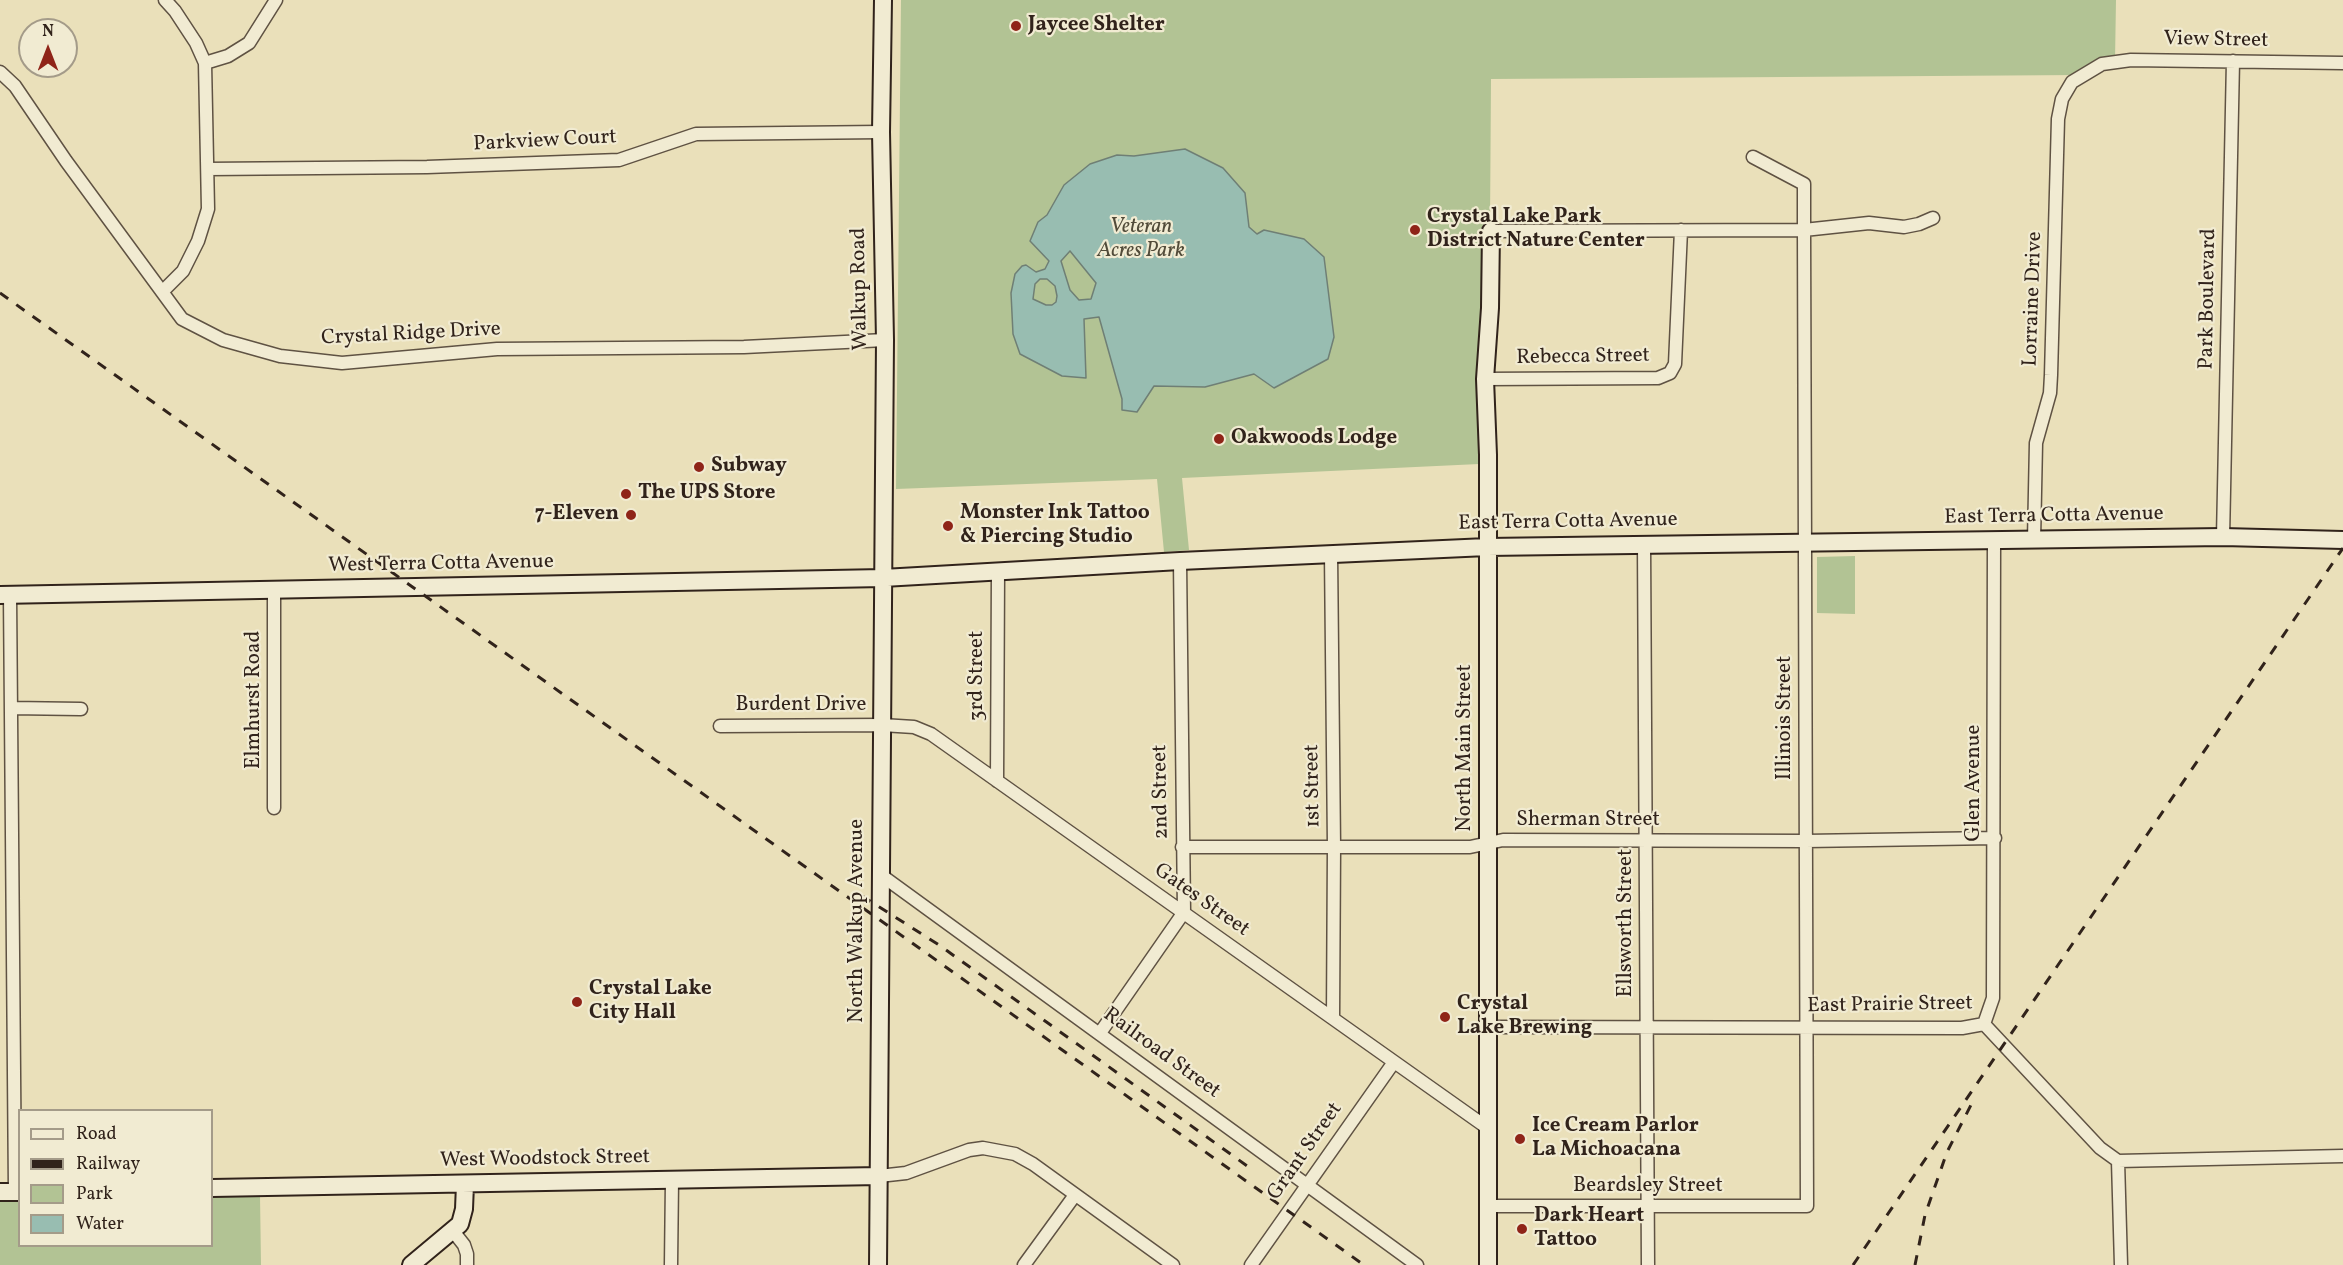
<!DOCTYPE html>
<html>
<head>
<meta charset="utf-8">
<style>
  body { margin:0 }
  #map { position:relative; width:2343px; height:1265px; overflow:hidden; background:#eae0ba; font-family:Vollkorn,serif }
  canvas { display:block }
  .legend { position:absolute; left:18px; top:1109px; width:195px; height:138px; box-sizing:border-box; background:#f1ebd2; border:2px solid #a49b89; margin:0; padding:8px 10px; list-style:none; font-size:18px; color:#31231b }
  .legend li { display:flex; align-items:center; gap:12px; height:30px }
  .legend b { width:30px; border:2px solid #a49b89 }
  .north { position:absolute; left:18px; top:18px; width:60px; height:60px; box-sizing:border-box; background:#f1ebd2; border:2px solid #a49b89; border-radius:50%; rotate:0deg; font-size:16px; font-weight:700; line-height:24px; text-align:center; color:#31231b }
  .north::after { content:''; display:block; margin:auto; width:21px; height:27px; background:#8f2418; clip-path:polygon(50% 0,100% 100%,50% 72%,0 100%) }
</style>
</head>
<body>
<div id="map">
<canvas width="2343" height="1265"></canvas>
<ul class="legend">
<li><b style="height:8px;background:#f1ebd2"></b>Road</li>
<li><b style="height:8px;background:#31231b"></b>Railway</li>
<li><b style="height:16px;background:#b2c394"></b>Park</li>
<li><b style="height:16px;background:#98bdb1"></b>Water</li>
</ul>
<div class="north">N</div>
</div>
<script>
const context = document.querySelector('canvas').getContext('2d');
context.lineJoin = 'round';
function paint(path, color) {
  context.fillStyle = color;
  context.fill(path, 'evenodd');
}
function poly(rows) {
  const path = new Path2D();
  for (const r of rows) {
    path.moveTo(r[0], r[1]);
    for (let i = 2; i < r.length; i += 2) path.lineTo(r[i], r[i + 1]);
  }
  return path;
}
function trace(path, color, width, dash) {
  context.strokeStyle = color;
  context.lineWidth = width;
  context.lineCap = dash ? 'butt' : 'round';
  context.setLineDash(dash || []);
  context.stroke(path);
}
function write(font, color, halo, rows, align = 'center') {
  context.font = font + ' Vollkorn,serif';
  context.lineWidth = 4.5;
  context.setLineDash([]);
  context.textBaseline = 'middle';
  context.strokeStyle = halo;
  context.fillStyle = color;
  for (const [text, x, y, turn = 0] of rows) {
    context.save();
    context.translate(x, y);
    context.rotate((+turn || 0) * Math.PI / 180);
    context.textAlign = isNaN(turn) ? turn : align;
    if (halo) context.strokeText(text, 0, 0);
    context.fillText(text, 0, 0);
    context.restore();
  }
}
const green = poly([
  [901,0,2116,0,2115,61,2080,75,1491,79,1490,225,1482,226,1479,464,1182,478,1189,550,1164,552,1157,479,896,489],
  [1855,556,1855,614,1817,613,1817,557],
  [212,1196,260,1196,261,1265,0,1265,0,1198,19,1198,20,1246,212,1246]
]);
const water = poly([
  [1185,149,1223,168,1245,193,1249,227,1257,234,1264,230,1304,239,1324,257,1334,337,1328,359,1274,388,1254,374,1205,387,1154,386,1137,412,1122,410,1122,399,1099,317,1084,319,1086,378,1062,376,1020,354,1013,334,1011,293,1015,274,1022,266,1026,265,1036,272,1045,269,1049,261,1030,241,1038,222,1047,215,1064,185,1090,164,1117,155,1134,156,1185,149],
  [1070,251,1096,283,1091,299,1079,300,1070,290,1061,261,1070,251],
  [1040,279,1047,279,1055,286,1057,296,1056,302,1052,305,1046,305,1033,299,1035,284,1040,279]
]);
const street = poly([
  [205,63,228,56,249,43,276,0],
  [0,72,15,86,66,161,182,319,223,340,280,356,342,363,497,349,744,347,885,340],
  [1753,157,1804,184,1804,230,1869,223,1904,227,1919,224,1933,218],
  [208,169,427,167,619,160,696,134,881,132],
  [163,291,183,271,198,241,208,209,205,63,196,43,175,11,165,0],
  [1485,379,1658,378,1670,373,1675,364,1681,230],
  [2223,537,2233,61],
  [2034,540,2036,443,2050,393,2051,375,2058,119,2062,99,2072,82,2102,64,2131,60,2343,63],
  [1644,544,1648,1265],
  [1331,553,1334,847,1333,1018],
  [274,591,274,808],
  [10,595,15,1192],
  [11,708,81,709],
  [720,726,882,725,914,727,931,734,1489,1129],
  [997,781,998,571],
  [1182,847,1470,847,1503,840,1806,841,1995,838],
  [881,875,1417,1265],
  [1984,1024,1993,998,1994,540],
  [1984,1024,2100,1148,2118,1161,2343,1156],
  [1489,1027,1962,1028,1984,1024],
  [1100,1033,1184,912,1180,561],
  [2118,1161,2121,1265],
  [879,1176,906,1173,969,1150,983,1148,1015,1154,1033,1164,1173,1265],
  [1488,1206,1807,1206,1804,230,1491,231],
  [453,1231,464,1245,467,1254,467,1265],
  [671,1265,672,1180],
  [1024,1265,1075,1195],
  [1251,1265,1394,1062]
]);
const secondary = poly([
  [0,595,883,578,1180,561,1487,547,2223,537,2343,540],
  [212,1188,879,1176],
  [0,1192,20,1192],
  [411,1265,460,1224,464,1209,465,1184],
  [878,1265,885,340,881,132,883,0],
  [1488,1265,1488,455,1485,379,1490,308,1491,231]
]);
const rail = poly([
  [0,293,1364,1265],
  [862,896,939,945,1250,1168],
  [1853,1265,2343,548],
  [1915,1265,1925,1215,1947,1152,1972,1103]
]);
const markers = [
  [1016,26,6,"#8f2418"],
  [1415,230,6,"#8f2418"],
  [1219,439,6,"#8f2418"],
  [699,467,6,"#8f2418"],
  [626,494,6,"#8f2418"],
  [631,515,6,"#8f2418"],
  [948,526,6,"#8f2418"],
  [577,1002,6,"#8f2418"],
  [1445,1017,6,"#8f2418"],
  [1520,1139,6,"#8f2418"],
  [1522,1229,6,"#8f2418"]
];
const poiNames = [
  ["Jaycee Shelter",1028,26],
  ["Crystal Lake Park",1427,218],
  ["District Nature Center",1427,242],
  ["Oakwoods Lodge",1231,439],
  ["Subway",711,467],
  ["The UPS Store",638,494],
  ["Monster Ink Tattoo",960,514],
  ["& Piercing Studio",960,538],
  ["7-Eleven",619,515,"right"],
  ["Crystal Lake",589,990],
  ["City Hall",589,1014],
  ["Crystal",1457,1005],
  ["Lake Brewing",1457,1029],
  ["Ice Cream Parlor",1532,1127],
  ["La Michoacana",1532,1151],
  ["Dark Heart",1534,1217],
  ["Tattoo",1534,1241]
];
const streetNames = [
  ["View Street",2216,41,1],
  ["Parkview Court",545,142,-3],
  ["Walkup Road",861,289,-91],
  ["Lorraine Drive",2034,299,-88],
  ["Park Boulevard",2209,299,-89],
  ["Crystal Ridge Drive",411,335,-3],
  ["Rebecca Street",1583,358,-1],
  ["East Terra Cotta Avenue",2054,517,-1],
  ["East Terra Cotta Avenue",1568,523,-1],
  ["West Terra Cotta Avenue",441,565,-1],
  ["3rd Street",978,676,-90],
  ["Elmhurst Road",255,700,-90],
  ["Burdent Drive",801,706],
  ["Illinois Street",1786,718,-90],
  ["North Main Street",1466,748,-90],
  ["Glen Avenue",1975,783,-90],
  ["1st Street",1314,786,-91],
  ["2nd Street",1162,792,-91],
  ["Sherman Street",1588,821],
  ["Gates Street",1201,901,35],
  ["North Walkup Avenue",858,921,-90],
  ["Ellsworth Street",1627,923,-90],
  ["East Prairie Street",1890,1006,-1],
  ["Railroad Street",1161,1054,36],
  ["Grant Street",1306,1152,-55],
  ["West Woodstock Street",545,1160,-1],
  ["Beardsley Street",1648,1187]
];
const parkNames = [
  ["Veteran",1141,228],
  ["Acres Park",1141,252]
];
paint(green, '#b2c394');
paint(water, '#98bdb1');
trace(water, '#6f7f75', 1.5);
trace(street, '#5f5243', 15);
trace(secondary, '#31231b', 20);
trace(street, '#f1ebd2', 12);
trace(secondary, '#f1ebd2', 16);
trace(rail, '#31231b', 3, [10, 10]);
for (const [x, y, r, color] of markers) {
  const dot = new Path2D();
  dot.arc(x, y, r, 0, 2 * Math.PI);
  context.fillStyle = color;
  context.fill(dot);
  trace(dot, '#f1ebd2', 2);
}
write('bold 21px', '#31231b', '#f1ebd2', poiNames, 'left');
write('21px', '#31231b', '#f1ebd2', streetNames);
write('italic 21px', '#514b39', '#f1ebd2', parkNames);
</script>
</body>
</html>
